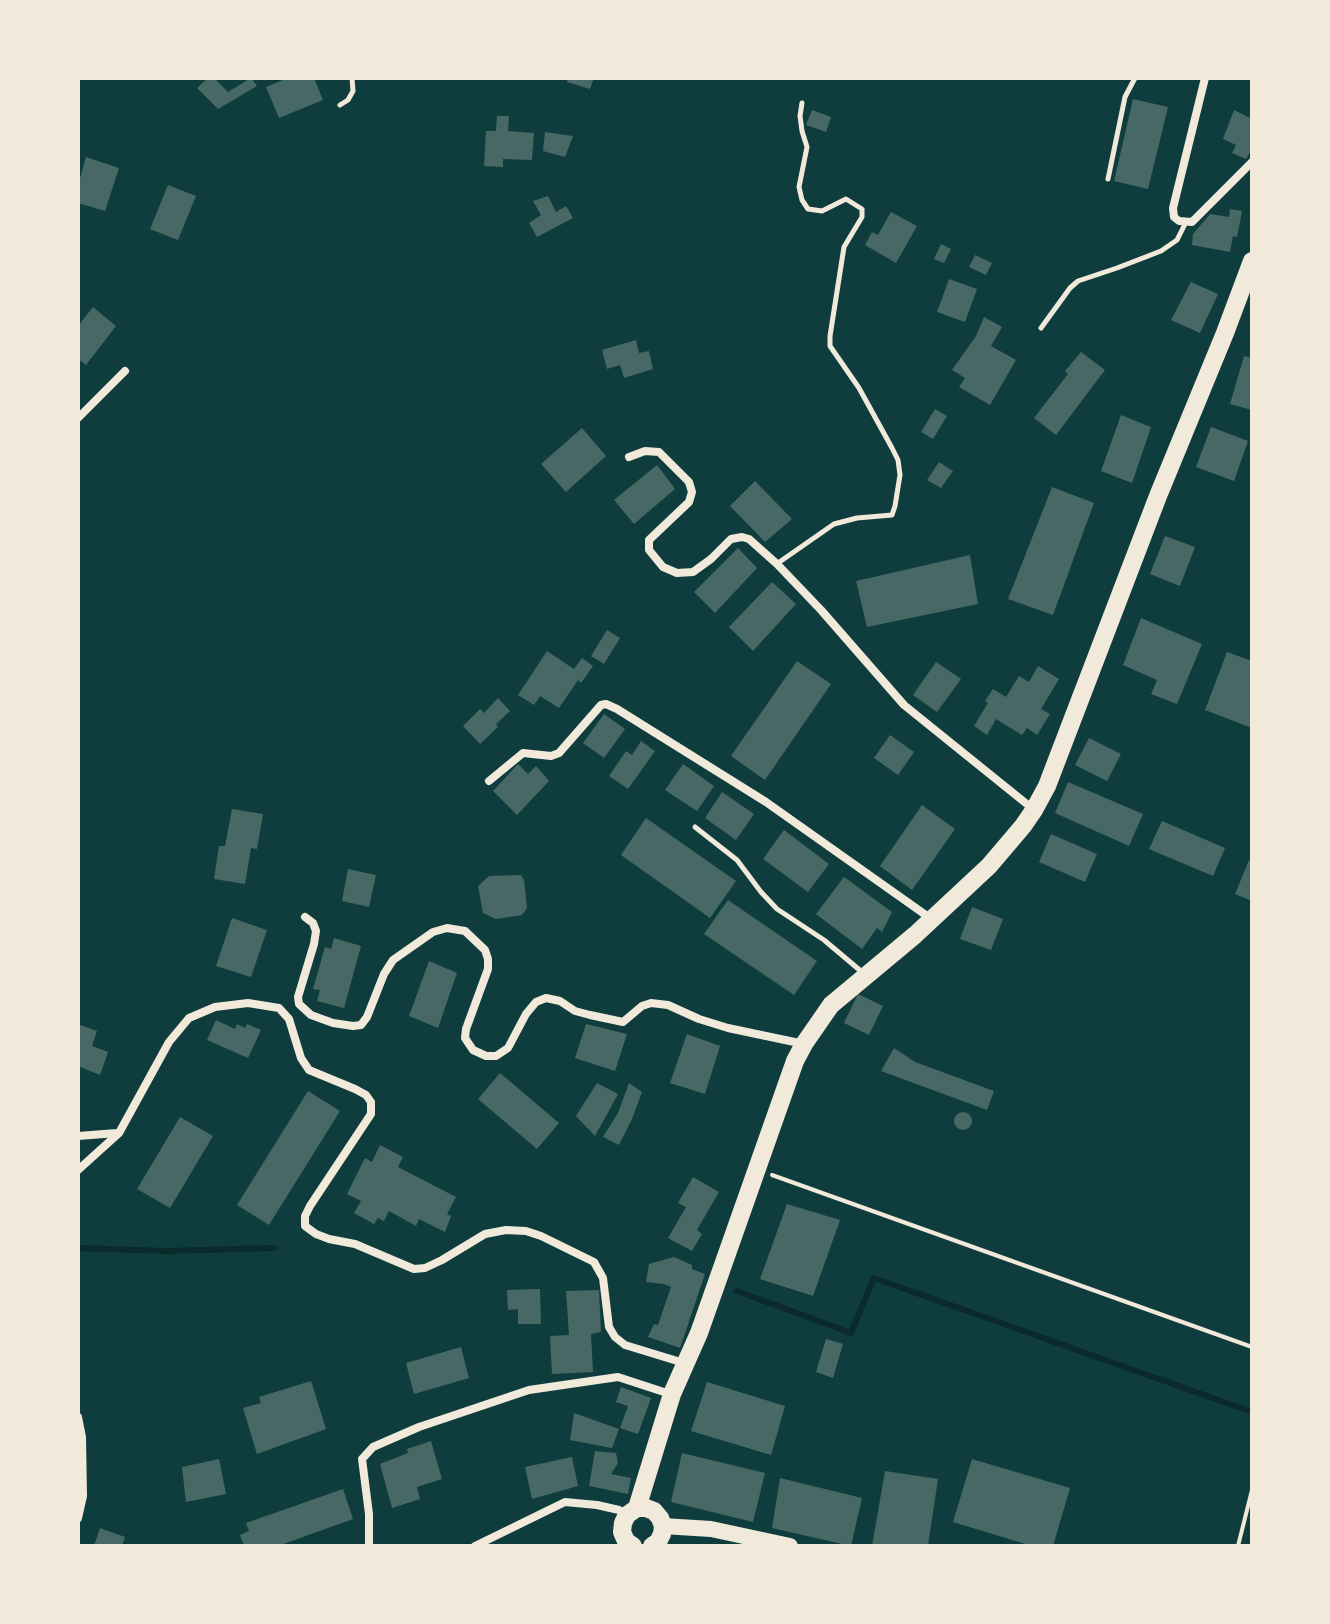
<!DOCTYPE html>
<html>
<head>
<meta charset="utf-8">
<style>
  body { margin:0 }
  #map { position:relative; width:1330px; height:1624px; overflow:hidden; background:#0f3d3e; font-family:Helvetica,sans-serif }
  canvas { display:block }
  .frame { position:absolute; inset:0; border:80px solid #f1e9da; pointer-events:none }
</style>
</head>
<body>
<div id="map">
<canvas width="1330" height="1624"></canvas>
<div class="frame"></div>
</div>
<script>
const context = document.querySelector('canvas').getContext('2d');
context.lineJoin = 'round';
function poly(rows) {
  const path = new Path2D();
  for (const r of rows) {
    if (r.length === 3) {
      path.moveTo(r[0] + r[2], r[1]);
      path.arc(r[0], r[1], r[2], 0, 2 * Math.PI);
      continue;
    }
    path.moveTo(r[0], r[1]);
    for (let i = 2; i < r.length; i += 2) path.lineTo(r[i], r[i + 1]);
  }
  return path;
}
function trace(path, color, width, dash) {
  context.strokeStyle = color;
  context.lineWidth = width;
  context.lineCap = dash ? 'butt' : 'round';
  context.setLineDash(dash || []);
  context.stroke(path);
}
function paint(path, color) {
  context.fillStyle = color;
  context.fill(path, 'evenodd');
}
const stream = poly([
  [78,1248,166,1251,274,1248],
  [737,1291,851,1333,874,1278,1252,1412]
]);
const building = poly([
  [208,78,214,78,228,92,251,78,257,86,218,109,197,88],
  [288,78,314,78,323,100,279,118,266,87],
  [568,78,594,78,590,89,567,82],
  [1133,99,1168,107,1148,189,1114,181],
  [812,110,831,117,826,132,806,125],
  [1234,110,1252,119,1252,149,1246,159,1232,153,1236,145,1223,139],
  [497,116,509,116,508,131,534,133,532,160,503,159,503,167,484,166,486,131,496,131],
  [545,132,573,136,565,157,543,151],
  [86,157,119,168,105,211,78,203,78,185],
  [168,185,196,196,178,240,150,229],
  [548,196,556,212,566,206,573,218,537,237,529,223,541,215,533,201],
  [1230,209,1242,211,1237,237,1233,236,1230,252,1192,245,1193,234,1210,214,1229,217],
  [891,212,917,226,896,263,865,245,872,232,878,235],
  [941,244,951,249,944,263,934,259],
  [975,255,992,263,986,275,969,267],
  [949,279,977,289,965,322,937,312],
  [1191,282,1218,294,1200,333,1171,320],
  [93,307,116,326,86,365,78,359,78,326],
  [984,317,1002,327,991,346,1016,360,990,405,959,387,965,378,952,370,976,336],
  [636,340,639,353,649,351,653,369,624,378,620,365,607,369,602,350],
  [1081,352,1105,370,1056,435,1034,418,1068,374,1065,371],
  [1244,356,1252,358,1252,410,1230,404],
  [935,409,947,416,933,439,921,432],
  [1121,415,1151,427,1132,483,1101,471],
  [1211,427,1248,441,1234,481,1196,467],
  [582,428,606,456,566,492,541,464],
  [939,462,953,471,941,488,927,480],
  [657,465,675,489,634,524,614,500],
  [755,481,792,519,765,542,730,506],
  [1052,487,1094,503,1053,615,1008,599],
  [1165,536,1195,547,1180,586,1150,574],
  [738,548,757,568,715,613,694,592],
  [970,555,978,604,867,627,856,581],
  [772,582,796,604,753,651,729,627],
  [1141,618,1202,644,1177,704,1151,694,1157,680,1123,665],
  [607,630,620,638,604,664,591,656],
  [547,651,574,669,582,658,593,666,581,683,578,680,559,708,540,696,534,705,518,695],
  [1227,652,1252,661,1252,728,1205,710],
  [797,661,831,684,765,780,731,756],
  [936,662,961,679,937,712,913,695],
  [1038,666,1059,679,1041,709,1050,714,1037,735,1027,728,1022,735,996,719,987,735,974,726,988,703,985,701,993,689,1006,697,1019,676,1029,682],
  [498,698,510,711,496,724,498,727,480,744,463,726,480,709,484,713],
  [604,714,625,729,604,758,583,743],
  [890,735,914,752,898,775,874,758],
  [1089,738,1121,754,1107,781,1075,765],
  [641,741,655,751,628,789,609,776,626,751,632,755],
  [518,764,528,774,536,766,549,781,517,815,493,791],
  [683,764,714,786,697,811,665,790],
  [1068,782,1143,814,1129,846,1055,813],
  [722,792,754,814,736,840,705,818],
  [922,805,955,829,912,890,880,866],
  [232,809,263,814,257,849,251,848,245,884,214,879,219,846,225,846],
  [646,818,736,881,710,918,621,855],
  [1162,821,1225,848,1213,876,1149,849],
  [784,830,829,864,808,892,763,859],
  [1051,834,1097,854,1085,882,1039,862],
  [1249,860,1252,861,1252,901,1235,894],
  [348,869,376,875,369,907,342,901],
  [521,875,524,880,527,908,522,915,496,919,483,913,478,886,489,876],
  [844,877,892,912,882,932,877,928,862,949,816,914],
  [728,900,817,961,794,995,704,934],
  [972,907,1003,919,991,950,960,939],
  [232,918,267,930,251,977,216,966],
  [334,938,361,946,344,1008,317,1001,320,990,313,989,325,947,331,949],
  [429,961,457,973,438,1028,409,1016],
  [858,994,883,1006,869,1035,844,1023],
  [216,1020,235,1029,237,1024,245,1028,247,1024,261,1030,248,1058,207,1040],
  [586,1024,627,1034,615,1071,575,1058],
  [80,1025,97,1031,92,1046,108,1052,100,1075,78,1066,78,1031],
  [687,1034,720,1046,705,1094,670,1083],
  [894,1048,915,1062,994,1091,987,1110,881,1071],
  [500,1073,559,1123,537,1149,478,1099],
  [597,1083,618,1094,595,1136,576,1116],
  [629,1083,642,1092,632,1119,619,1145,603,1137,618,1113],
  [308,1091,340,1111,269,1225,237,1205],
  [963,1121,9],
  [180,1117,213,1136,170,1208,137,1189],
  [380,1145,403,1157,398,1167,456,1197,447,1214,451,1216,445,1232,419,1219,416,1226,389,1211,384,1221,378,1218,374,1224,354,1213,361,1201,347,1194,365,1158,372,1162],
  [693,1177,719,1192,697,1230,702,1234,692,1251,668,1238,686,1207,678,1203],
  [787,1204,840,1220,813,1296,760,1279],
  [674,1257,692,1265,692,1269,705,1274,680,1348,648,1337,654,1324,658,1325,671,1287,664,1284,646,1282,649,1264],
  [540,1289,541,1324,518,1324,518,1309,508,1310,507,1290],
  [599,1290,601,1332,591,1334,593,1372,552,1374,550,1336,569,1335,566,1291],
  [826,1339,843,1344,833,1378,816,1372],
  [461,1347,469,1378,414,1394,406,1363],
  [311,1381,326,1429,257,1454,243,1408,261,1403,259,1397],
  [707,1382,785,1406,771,1455,691,1431],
  [621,1387,651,1398,638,1434,620,1428,628,1406,616,1402],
  [574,1413,619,1429,612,1448,570,1440],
  [431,1441,442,1479,417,1487,420,1499,392,1508,380,1464,408,1453,407,1449],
  [595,1451,616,1453,618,1463,611,1474,631,1478,628,1494,589,1486],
  [682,1453,765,1473,753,1522,671,1502],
  [572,1457,578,1486,532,1499,525,1467],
  [219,1459,226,1494,186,1502,182,1467],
  [972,1459,1070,1488,1053,1546,1032,1546,953,1522],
  [885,1471,938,1479,928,1546,872,1546],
  [780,1478,862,1498,851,1546,772,1528],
  [343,1489,353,1519,278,1546,244,1546,240,1535,249,1531,246,1523],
  [100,1528,125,1537,122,1546,94,1546]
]);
const path = poly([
  [772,1175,1252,1347],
  [1238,1546,1252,1490]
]);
const service = poly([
  [340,105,348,100,353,91,352,78],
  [1108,179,1125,97,1135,78],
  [1041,328,1070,288,1078,281,1117,268,1161,251,1177,240,1186,222],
  [778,563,834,524,857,518,892,515,895,506,900,475,898,460,892,448,859,388,830,346,830,336,844,247,862,217,862,209,846,199,822,211,808,209,802,200,799,187,807,147,802,131,800,116,802,103],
  [695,827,737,860,761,892,777,909,824,940,862,972]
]);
const minor = poly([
  [1205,78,1173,208,1174,217,1179,221,1192,222,1252,162],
  [78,418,125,371],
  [629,457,645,451,659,452,689,482,692,492,689,502,649,540,649,550,663,567,677,573,693,572,711,559,731,539,742,537,749,539,777,564,821,610,904,705,1033,809],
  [489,781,523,753,551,756,559,753,601,705,606,704,617,709,766,802,930,918],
  [305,917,313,923,316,931,314,944,298,997,299,1004,311,1015,333,1023,353,1026,361,1025,367,1017,384,974,393,960,433,932,447,928,465,931,485,950,488,959,488,969,466,1029,465,1038,473,1050,486,1056,496,1056,508,1048,526,1014,536,1002,546,998,560,1001,575,1011,590,1015,623,1022,642,1006,651,1003,668,1005,699,1019,728,1028,804,1044],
  [78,1136,117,1133],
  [78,1170,119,1133,169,1042,189,1018,215,1007,248,1003,279,1008,289,1019,301,1058,309,1070,355,1089,366,1095,371,1102,371,1114,310,1206,305,1216,305,1226,316,1234,329,1239,355,1244,414,1269,425,1268,442,1260,485,1234,506,1230,526,1231,541,1236,594,1262,603,1278,609,1327,615,1337,625,1345,684,1363],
  [78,1417,82,1437,83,1496,78,1518],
  [369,1546,369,1514,362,1459,373,1447,419,1427,529,1390,618,1377,670,1394],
  [475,1546,565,1502,597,1505,619,1510,626,1514]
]);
const secondary = poly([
  [663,1526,711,1529,790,1546]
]);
const primary = poly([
  [637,1508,672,1394,699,1333,795,1061,804,1044,831,1005,915,935,989,866,1023,826,1034,810,1047,786,1158,496,1225,333,1252,261],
  [633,1546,626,1541,622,1532,623,1523,627,1515,637,1508,646,1508,654,1511,660,1518,663,1526,662,1534,658,1542,652,1546]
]);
trace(stream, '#0a2a2b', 6);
paint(building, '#486865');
trace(path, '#f1e9da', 4);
trace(service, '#f1e9da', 5);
trace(minor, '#f1e9da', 8);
trace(secondary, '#f1e9da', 16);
trace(primary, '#f1e9da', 18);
</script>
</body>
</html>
